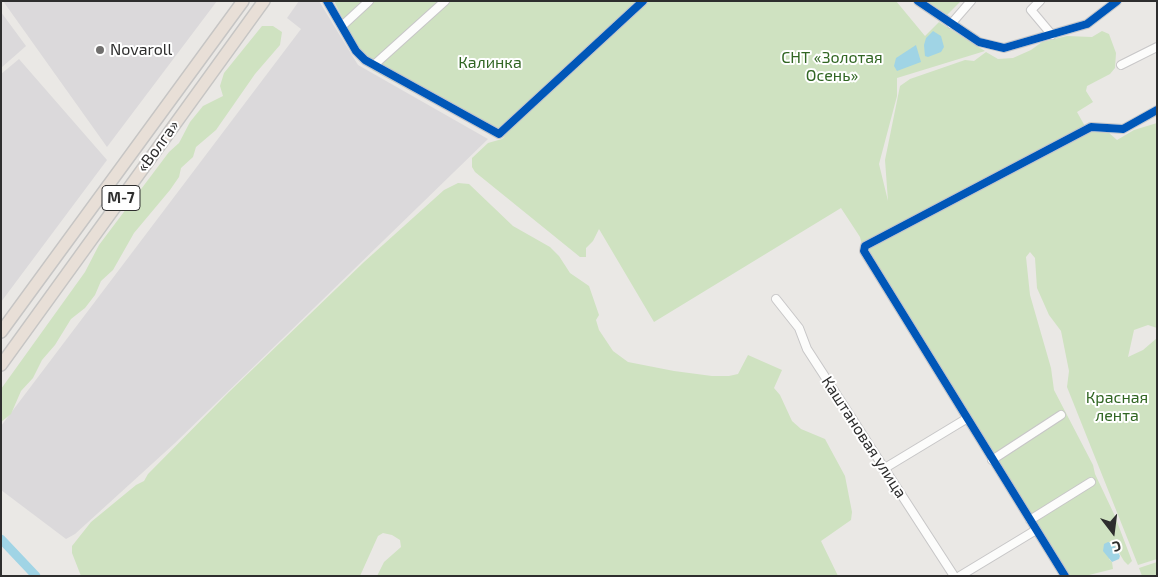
<!DOCTYPE html>
<html>
<head>
<meta charset="utf-8">
<style>
  body { margin:0 }
  #map { position:relative; width:1158px; height:577px; overflow:hidden; background:#eae8e5; font-family:"Exo 2",sans-serif }
  canvas { display:block }
  .frame { position:absolute; inset:0; border:2px solid #2e2e2e; pointer-events:none }
  .north { position:absolute; left:1088px; top:507px; width:50px; height:50px; -webkit-text-stroke:4px #fff; paint-order:stroke; rotate:165deg; font-size:14px; font-weight:700; line-height:20px; text-align:center; color:#2e2e2e }
  .north::after { content:''; display:block; margin:auto; width:18px; height:22px; background:#2e2e2e; clip-path:polygon(50% 0,100% 100%,50% 72%,0 100%) }
</style>
</head>
<body>
<div id="map">
<canvas width="1158" height="577"></canvas>
<div class="frame"></div>
<div class="north">С</div>
</div>
<script>
const context = document.querySelector('canvas').getContext('2d');
context.lineJoin = 'round';
function paint(path, color) {
  context.fillStyle = color;
  context.fill(path, 'evenodd');
}
function poly(rows) {
  const path = new Path2D();
  for (const r of rows) {
    path.moveTo(r[0], r[1]);
    for (let i = 2; i < r.length; i += 2) path.lineTo(r[i], r[i + 1]);
  }
  return path;
}
function trace(path, color, width, dash) {
  context.strokeStyle = color;
  context.lineWidth = width;
  context.lineCap = dash ? 'butt' : 'round';
  context.setLineDash(dash || []);
  context.stroke(path);
}
function write(font, color, halo, rows, align = 'center') {
  context.font = font + ' "Exo 2",sans-serif';
  context.lineWidth = 4;
  context.setLineDash([]);
  context.textBaseline = 'middle';
  context.strokeStyle = halo;
  context.fillStyle = color;
  for (const [text, x, y, turn = 0] of rows) {
    context.save();
    context.translate(x, y);
    context.rotate((+turn || 0) * Math.PI / 180);
    context.textAlign = isNaN(turn) ? turn : align;
    if (halo) context.strokeText(text, 0, 0);
    context.fillText(text, 0, 0);
    context.restore();
  }
}
const industrial = poly([
  [3,1,217,1,107,147],
  [299,1,319,1,358,65,488,139,175,443,75,534,66,539,1,490,1,426,301,29,287,18],
  [1,12,26,46,1,68],
  [19,59,107,160,1,302,1,74]
]);
const green = poly([
  [334,1,896,1,925,36,939,22,985,51,897,78,897,96,879,164,888,201,885,160,900,86,910,79,965,60,974,61,986,52,998,59,1013,58,1031,50,1042,42,1067,36,1092,37,1102,31,1109,34,1116,53,1115,68,1110,74,1087,86,1086,91,1093,102,1077,112,1086,128,862,245,860,237,841,208,654,322,599,229,593,241,586,248,586,257,580,257,475,172,472,167,472,158,488,143,502,139,505,136,500,139,372,70,374,65,365,60,342,26,345,23],
  [922,1,961,1,945,17],
  [262,26,273,26,282,32,280,45,255,74,216,130,196,147,193,157,181,168,179,177,170,190,134,233,113,270,101,281,95,295,85,308,71,319,55,345,42,360,33,378,21,391,11,414,1,422,1,389,85,272,99,245,169,152,179,143,190,122,203,106,223,96,220,86,224,73],
  [1157,123,1157,328,1148,325,1134,330,1128,357,1143,350,1157,338,1157,559,1138,565,1067,387,1069,371,1061,331,1049,315,1037,288,1035,258,1030,252,1026,257,1030,295,1051,368,1054,390,1093,465,1095,474,1114,514,1132,561,1128,565,1124,561,1115,546,1109,559,1112,562,1113,569,1085,576,1067,576,866,247,1091,129,1108,132,1117,140,1134,130],
  [458,183,469,184,513,226,550,247,559,256,570,273,589,286,599,315,596,320,599,330,613,351,628,362,674,371,712,376,729,376,738,374,748,355,782,370,774,388,780,395,792,421,801,429,825,439,845,476,852,512,851,520,821,541,838,576,377,576,384,562,401,547,400,540,392,535,383,533,378,536,360,576,81,576,72,553,72,546,91,522,136,485,144,481,148,474,229,392,364,262,444,190],
  [1157,562,1157,576,1142,576,1139,568]
]);
const water = poly([
  [933,31,941,36,944,47,941,52,928,57,925,56,924,45,926,38],
  [916,45,921,62,897,71,894,66,896,58],
  [1108,542,1113,543,1120,556,1119,559,1112,562,1103,551,1104,544]
]);
const river = poly([
  [1,539,36,576]
]);
const minor = poly([
  [327,1,356,51,365,60,499,134,643,1],
  [918,1,979,42,1004,48,1087,24,1117,1],
  [1040,1,1031,10,1052,35],
  [951,24,971,1],
  [342,26,369,1],
  [374,65,445,1],
  [1121,65,1157,47],
  [776,299,799,328,807,349,954,576],
  [992,460,1061,415],
  [885,468,966,419],
  [1030,520,1091,482],
  [960,576,1036,530],
  [1065,576,864,251,865,246,1091,127,1123,129,1157,110]
]);
const highway = poly([
  [1,332,243,1],
  [1,365,264,1]
]);
const cycleway = poly([
  [327,1,356,51,365,60,499,134,643,1],
  [918,1,979,42,1004,48,1087,24,1117,1],
  [1065,576,864,251,865,246,1091,127,1123,129,1157,110]
]);
const markers = [
  [100,50,5,"#706f6e"]
];
const shields = [
  [121,198,38]
];
const shieldNames = [
  ["М-7",121,198]
];
const poiNames = [
  ["Novaroll",110,50]
];
const parkNames = [
  ["СНТ «Золотая",832,58],
  ["Осень»",832,76],
  ["Калинка",490,63],
  ["Красная",1117,398],
  ["лента",1117,416]
];
const streetNames = [
  ["«Волга»",158,146,-54],
  ["Каштановая улица",864,437,57]
];
paint(industrial, '#dbd9db');
paint(green, '#cfe2c1');
paint(water, '#a0d4e5');
trace(river, '#a0d4e5', 9);
trace(minor, '#c7c6c7', 10);
trace(highway, '#c6c5c4', 14);
trace(minor, '#fcfcfb', 8);
trace(highway, '#e8dfd7', 11);
trace(cycleway, '#0057b8', 8);
for (const [x, y, r, color] of markers) {
  const dot = new Path2D();
  dot.arc(x, y, r, 0, 2 * Math.PI);
  context.fillStyle = color;
  context.fill(dot);
  trace(dot, '#fff', 2);
}
for (const [x, y, w] of shields) {
  const box = new Path2D();
  box.roundRect(x - w / 2, y - 12.5, w, 25, 4);
  context.fillStyle = '#fff';
  context.fill(box);
  trace(box, '#2e2e2e', 1);
}
write('bold 15px', '#2e2e2e', null, shieldNames);
write('16px', '#2e2e2e', '#fff', poiNames, 'left');
write('16px', '#316623', '#fff', parkNames);
write('16px', '#2e2e2e', '#fff', streetNames);
</script>
</body>
</html>
